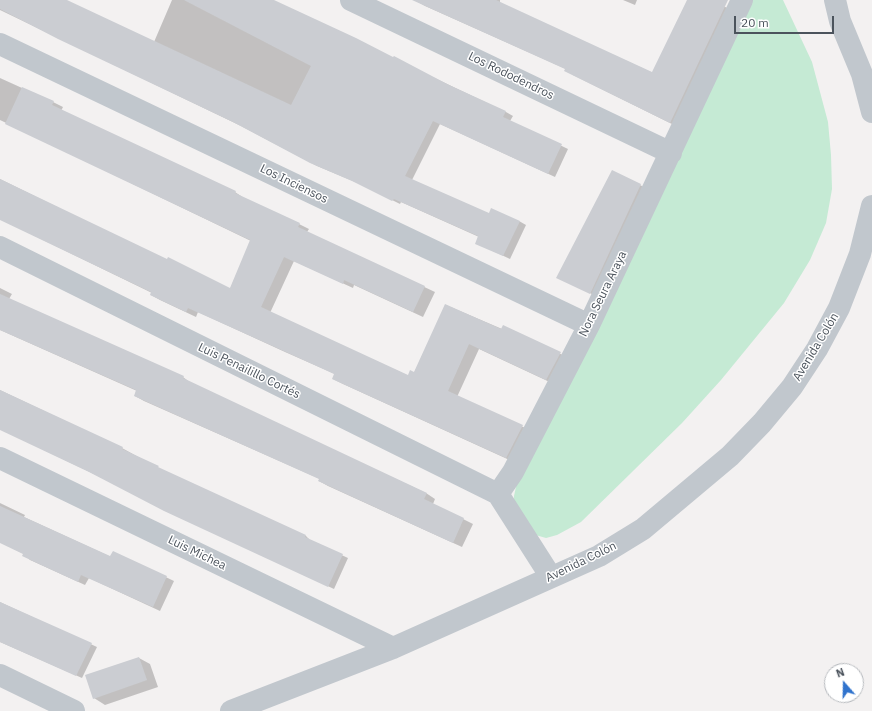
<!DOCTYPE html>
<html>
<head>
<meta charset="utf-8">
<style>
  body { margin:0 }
  #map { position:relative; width:872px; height:711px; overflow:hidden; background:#f3f1f1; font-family:"IBM Plex Sans",sans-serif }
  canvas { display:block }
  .north { position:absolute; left:824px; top:663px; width:40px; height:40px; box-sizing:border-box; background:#fff; border:1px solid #b7babe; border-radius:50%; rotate:340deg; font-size:11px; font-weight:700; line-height:16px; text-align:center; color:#4b535c }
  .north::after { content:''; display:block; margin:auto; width:14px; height:18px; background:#3073cd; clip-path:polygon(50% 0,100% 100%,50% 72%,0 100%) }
  .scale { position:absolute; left:734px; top:16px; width:100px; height:18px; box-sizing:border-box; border:2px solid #4b535c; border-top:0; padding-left:5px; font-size:12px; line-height:14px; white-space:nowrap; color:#4b535c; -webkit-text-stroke:3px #fff; paint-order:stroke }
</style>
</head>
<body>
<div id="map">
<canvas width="872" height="711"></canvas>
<div class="north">N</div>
<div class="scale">20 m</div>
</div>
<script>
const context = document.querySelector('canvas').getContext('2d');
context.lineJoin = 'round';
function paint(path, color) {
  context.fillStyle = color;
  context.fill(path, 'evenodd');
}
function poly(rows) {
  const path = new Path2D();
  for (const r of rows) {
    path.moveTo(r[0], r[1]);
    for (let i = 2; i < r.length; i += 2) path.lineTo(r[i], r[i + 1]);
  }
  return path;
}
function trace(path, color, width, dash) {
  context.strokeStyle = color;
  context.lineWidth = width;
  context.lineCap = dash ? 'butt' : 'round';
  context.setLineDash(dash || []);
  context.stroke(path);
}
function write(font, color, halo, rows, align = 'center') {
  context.font = font + ' "IBM Plex Sans",sans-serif';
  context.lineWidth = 3;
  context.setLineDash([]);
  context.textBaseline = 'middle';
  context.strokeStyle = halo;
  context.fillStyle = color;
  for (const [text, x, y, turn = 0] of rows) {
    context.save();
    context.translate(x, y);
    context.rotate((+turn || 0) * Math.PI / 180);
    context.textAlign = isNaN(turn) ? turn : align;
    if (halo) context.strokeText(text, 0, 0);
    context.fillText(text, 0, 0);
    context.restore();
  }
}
const green = poly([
  [752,0,783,0,812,62,828,122,831,155,832,189,826,223,810,260,784,303,721,380,682,423,581,522,557,535,546,538,532,534,514,509,514,496,517,482]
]);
const shadow = poly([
  [0,0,65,0,154,42,172,0,271,0,506,112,513,116,510,121,568,149,555,177,440,124,412,180,489,215,519,221,526,225,510,259,476,243,479,237,401,202,400,204,360,184,317,166,241,126,0,10],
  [418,0,500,0,500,3,653,73,688,0,712,0,733,11,678,127,573,75,566,69,425,6,418,2],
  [623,0,637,0,635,5],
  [0,78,53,102,63,107,61,111,235,192,244,198,299,224,309,229,307,232,435,292,423,317,354,285,353,288,294,261,270,313,409,376,414,373,446,305,570,358,556,385,479,349,457,397,532,431,516,463,343,384,333,379,335,374,285,352,198,312,196,317,160,300,151,295,152,293,0,219,0,179,112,234,230,289,251,241,0,120],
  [613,172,646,188,596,296,562,280],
  [0,288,12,294,9,299,183,377,192,384,426,493,435,499,433,504,473,524,462,547,328,486,319,481,320,479,144,401,135,396,137,391,0,330],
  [0,390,122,448,164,471,306,536,311,541,348,558,334,589,171,513,96,475,0,429],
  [0,503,25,515,24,517,111,557,113,552,174,581,160,611,89,578,85,585,30,560,24,554,0,542],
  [0,602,97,647,82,678,0,642],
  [139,658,150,664,158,687,105,705,94,698]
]);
const building = poly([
  [0,0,67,0,291,105,311,66,184,0,274,0,356,38,393,57,394,56,449,85,506,111,503,117,562,144,548,174,433,121,405,176,489,213,491,208,520,221,503,256,475,244,478,236,394,199,392,201,352,181,310,163,233,122,58,39,0,9],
  [412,0,496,0,652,72,687,0,728,0,670,123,564,71,565,69],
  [22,87,54,101,52,105,236,191,235,193,300,223,298,227,425,286,413,312,344,280,343,284,284,257,261,307,408,375,410,370,414,372,445,304,501,329,503,325,561,352,546,380,469,344,448,391,523,425,506,458,332,379,334,374,275,347,188,308,186,312,150,295,151,292,0,220,0,179,167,259,168,257,230,288,250,240,5,124],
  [612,170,641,184,590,294,556,278],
  [0,294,184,376,183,378,427,493,424,499,464,518,453,543,318,481,319,479,134,396,136,390,0,330],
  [0,390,123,447,122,449,159,466,158,467,306,535,305,537,343,554,328,587,164,511,89,472,0,430],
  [0,506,110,556,113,551,167,576,153,607,81,575,78,582,22,556,23,554,0,543],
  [0,602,92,643,76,676,0,642],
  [139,657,147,680,93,699,85,675]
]);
const minor = poly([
  [351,0,671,153],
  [835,0,840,21,862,74,872,112],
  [0,44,589,325],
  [0,247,498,494],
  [0,458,393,648],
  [498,494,513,472,589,325,742,0],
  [498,494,551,577],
  [0,675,74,711],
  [231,711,393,648,599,556,643,529,730,456,762,423,792,387,817,349,839,308,860,254,872,206]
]);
const streetNames = [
  ["Los Rododendros",511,76,26],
  ["Los Inciensos",294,184,26],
  ["Nora Seura Araya",603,294,-64],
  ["Avenida Colón",816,347,-59],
  ["Luis Penailillo Cortés",249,371,26],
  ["Luis Michea",197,553,26],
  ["Avenida Colón",581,562,-26]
];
paint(green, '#c5ead4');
paint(shadow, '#0003');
paint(building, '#cbcdd2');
trace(minor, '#c1c7cd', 22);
write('12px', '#4b535c', '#fff', streetNames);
</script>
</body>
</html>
